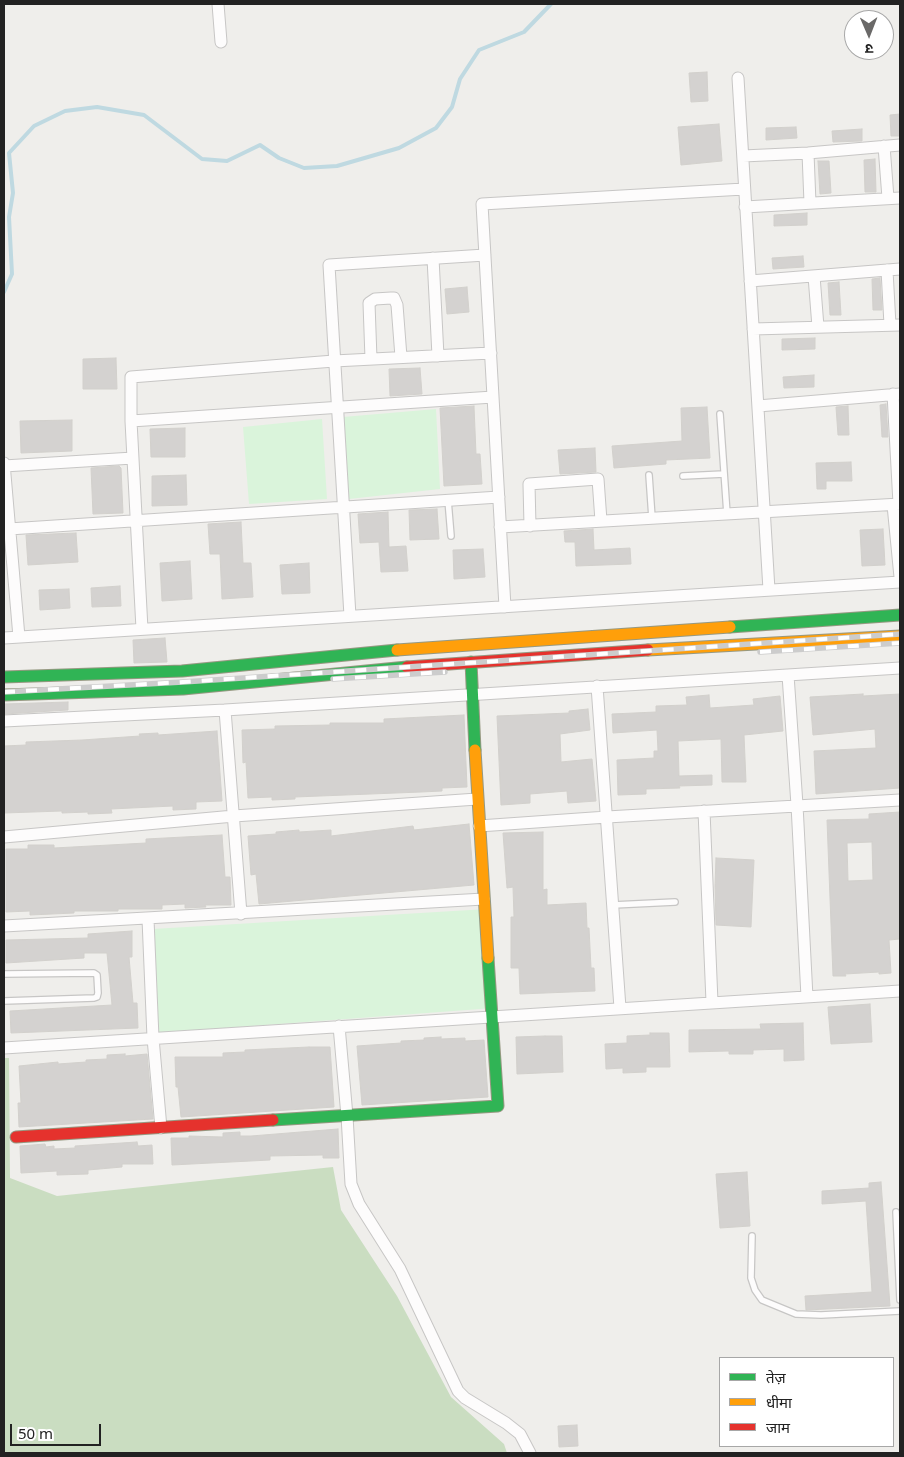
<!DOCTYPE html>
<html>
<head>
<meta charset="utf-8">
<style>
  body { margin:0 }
  #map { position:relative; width:904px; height:1457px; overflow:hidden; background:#efeeeb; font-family:"Noto Sans","Noto Sans Devanagari",sans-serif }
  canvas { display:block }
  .frame { position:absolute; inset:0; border:5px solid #222; pointer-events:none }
  .legend { position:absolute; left:719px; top:1357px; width:175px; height:90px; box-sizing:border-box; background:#fff; border:1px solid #a7a7a7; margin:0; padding:6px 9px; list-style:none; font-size:15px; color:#222 }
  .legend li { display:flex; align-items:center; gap:10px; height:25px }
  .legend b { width:25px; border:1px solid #a7a7a7 }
  .north { position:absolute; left:844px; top:10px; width:50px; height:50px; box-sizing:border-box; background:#fff; border:1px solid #a7a7a7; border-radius:50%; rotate:179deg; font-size:14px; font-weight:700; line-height:20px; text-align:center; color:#222 }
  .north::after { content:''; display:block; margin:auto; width:18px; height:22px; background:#6a6968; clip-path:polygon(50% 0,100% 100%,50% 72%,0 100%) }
  .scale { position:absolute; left:10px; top:1424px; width:91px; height:22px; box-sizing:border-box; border:2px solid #222; border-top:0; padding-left:6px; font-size:15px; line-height:18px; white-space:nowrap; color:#222; -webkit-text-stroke:4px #fff; paint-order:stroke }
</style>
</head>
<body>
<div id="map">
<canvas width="904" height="1457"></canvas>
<div class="frame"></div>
<ul class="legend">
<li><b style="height:6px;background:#30b455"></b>तेज़</li>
<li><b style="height:6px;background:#ff9f0a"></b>धीमा</li>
<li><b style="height:6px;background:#e5322d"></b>जाम</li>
</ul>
<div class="north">उ</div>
<div class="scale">50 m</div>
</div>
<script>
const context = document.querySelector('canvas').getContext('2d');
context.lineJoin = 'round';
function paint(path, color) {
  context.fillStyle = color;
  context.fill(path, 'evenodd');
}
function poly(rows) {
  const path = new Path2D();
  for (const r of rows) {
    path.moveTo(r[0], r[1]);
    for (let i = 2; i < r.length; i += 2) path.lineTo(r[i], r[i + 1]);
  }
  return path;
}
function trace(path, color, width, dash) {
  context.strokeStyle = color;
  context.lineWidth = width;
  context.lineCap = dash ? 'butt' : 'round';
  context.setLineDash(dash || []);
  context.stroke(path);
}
const forest = poly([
  [4,1058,9,1058,10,1178,57,1196,333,1167,341,1210,397,1296,451,1397,504,1444,507,1453,4,1453]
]);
const park = poly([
  [436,409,440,489,349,499,343,417],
  [322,419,327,499,249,504,243,427],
  [487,909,494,1008,158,1033,153,929]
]);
const stream = poly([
  [4,292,12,274,9,217,13,193,9,153,34,126,65,111,97,107,144,115,202,159,227,161,260,145,279,158,304,168,337,166,399,148,436,128,452,107,460,79,479,50,524,32,551,4]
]);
const building = poly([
  [707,72,708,101,691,102,689,73,707,72],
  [900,114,900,136,891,136,890,115,900,114],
  [719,124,722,161,681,165,678,127,719,124],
  [796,127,797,138,766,140,766,128,796,127],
  [862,129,862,141,833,142,832,131,862,129],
  [875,159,876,192,865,192,864,160,875,159],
  [818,161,829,161,831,193,820,194,818,161],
  [807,213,807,225,774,226,774,215,807,213],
  [803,256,804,267,773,269,772,258,803,256],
  [880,278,882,310,873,310,872,279,880,278],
  [839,282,841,315,830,315,828,283,839,282],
  [467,287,469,312,447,314,445,289,467,287],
  [815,338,815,349,782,350,782,339,815,338],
  [116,358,117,389,83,389,83,359,116,358],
  [420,368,422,394,390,396,389,369,420,368],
  [814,375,814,387,784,388,783,377,814,375],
  [886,404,888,437,882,437,880,405,886,404],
  [474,406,476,454,480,454,482,484,444,486,440,408,474,406],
  [848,406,849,435,838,435,836,407,848,406],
  [707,407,710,458,666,460,666,464,614,468,612,446,682,441,681,408,707,407],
  [72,420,72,451,21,453,20,421,72,420],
  [185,428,185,457,151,457,150,429,185,428],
  [595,448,596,472,560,474,558,450,595,448],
  [851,462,852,481,826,481,826,489,817,489,816,463,851,462],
  [119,466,121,468,123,513,93,514,91,468,119,466],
  [186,475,187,505,152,506,152,476,186,475],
  [437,509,439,539,410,540,409,510,437,509],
  [388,512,389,547,406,546,408,571,381,572,379,542,360,543,358,514,388,512],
  [241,522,243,563,251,563,253,597,222,599,220,554,210,554,208,524,241,522],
  [593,529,594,550,630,548,631,564,576,566,575,542,565,542,564,531,593,529],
  [883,529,885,565,862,566,860,530,883,529],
  [76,533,78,562,28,565,26,535,76,533],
  [483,549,485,577,454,579,453,550,483,549],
  [190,561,192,599,162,601,160,563,190,561],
  [309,563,310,593,282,594,280,565,309,563],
  [120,586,121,606,92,607,91,588,120,586],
  [69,589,70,608,40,610,39,590,69,589],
  [165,638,167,662,134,663,133,640,165,638],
  [863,694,863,696,900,694,900,788,816,794,814,751,876,748,875,729,813,735,810,697,863,694],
  [709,695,710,708,754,705,753,699,780,696,783,731,744,735,746,782,722,782,721,739,678,741,679,776,712,775,712,785,679,786,680,788,646,789,646,794,618,795,617,760,654,758,654,751,658,751,657,730,613,733,612,714,656,712,656,706,687,705,686,697,709,695],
  [68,702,68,710,4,714,4,704,68,702],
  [588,709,590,730,560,734,561,762,592,759,596,801,568,803,567,791,530,794,530,803,501,805,497,716,569,713,569,711,588,709],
  [464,715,467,787,442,788,442,791,421,792,295,797,295,799,272,800,272,797,248,798,246,762,243,763,242,730,275,729,275,726,330,725,330,723,384,723,384,719,464,715],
  [217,731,222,801,196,802,196,809,173,810,173,806,111,809,112,813,88,814,88,812,62,813,62,811,4,813,4,746,26,745,26,742,82,740,140,736,139,734,158,733,158,735,217,731],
  [900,812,900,939,889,940,891,973,879,974,879,972,845,974,846,976,833,976,827,820,869,819,869,814,900,812],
  [872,842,873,880,848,881,847,843,872,842],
  [469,824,474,885,259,904,256,874,251,875,248,836,276,834,276,832,299,830,299,832,331,830,331,836,413,826,414,830,469,824],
  [543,832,543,890,547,889,547,905,586,903,587,928,589,928,591,968,594,968,595,991,520,994,519,968,511,968,511,917,514,917,513,887,507,888,503,833,543,832],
  [222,835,225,877,230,877,231,905,205,905,206,907,185,908,185,904,162,905,162,909,118,909,118,911,74,911,74,913,30,915,30,911,6,912,6,849,28,849,28,845,54,845,54,848,146,843,146,839,222,835],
  [716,858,754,860,751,927,716,925,715,886,716,858],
  [132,931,132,957,129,957,133,1003,137,1003,138,1028,11,1033,10,1011,112,1005,107,953,84,953,84,958,6,963,6,940,88,938,88,934,132,931],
  [870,1004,872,1042,831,1044,828,1007,870,1004],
  [803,1023,804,1060,784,1061,784,1049,753,1050,753,1054,729,1054,729,1051,689,1052,689,1030,761,1029,760,1024,803,1023],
  [650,1033,669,1033,670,1067,646,1067,646,1072,623,1073,623,1068,606,1069,605,1044,627,1043,627,1036,650,1035,650,1033],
  [545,1036,562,1036,563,1072,517,1074,516,1037,545,1036],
  [441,1037,441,1039,465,1038,465,1041,484,1040,488,1097,362,1105,357,1046,401,1043,401,1041,424,1040,424,1038,441,1037],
  [309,1047,330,1047,334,1107,181,1117,178,1087,176,1087,175,1057,223,1057,223,1053,245,1052,245,1050,309,1047],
  [125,1054,125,1056,147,1054,153,1119,19,1127,18,1103,21,1103,19,1066,58,1062,58,1064,86,1062,86,1060,107,1059,107,1055,125,1054],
  [338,1129,339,1158,323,1158,323,1155,270,1156,270,1160,172,1165,171,1138,189,1138,189,1136,223,1137,223,1133,240,1132,240,1136,251,1136,338,1129],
  [137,1142,138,1146,152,1145,153,1164,122,1164,122,1167,88,1170,88,1174,57,1175,57,1171,21,1173,20,1146,45,1144,46,1147,54,1146,54,1149,75,1148,75,1146,137,1142],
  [747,1172,750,1226,720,1228,716,1174,747,1172],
  [881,1182,890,1306,806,1310,805,1296,872,1292,866,1201,822,1204,822,1191,869,1188,869,1183,881,1182],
  [577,1425,578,1446,559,1447,558,1426,577,1425]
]);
const lane = poly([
  [720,414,727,514],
  [649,475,652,518],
  [683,476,724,474],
  [448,500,451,536],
  [613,905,675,902],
  [4,974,94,973,97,975,98,993,97,997,94,998,4,1001],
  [896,1212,900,1300],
  [752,1236,751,1278,755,1290,762,1300,796,1314,821,1315,900,1311]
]);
const street = poly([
  [218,4,221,42],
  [738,78,769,590],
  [884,146,888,198],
  [808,153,810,203],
  [743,156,808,153,900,145],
  [745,207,900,198],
  [433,258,438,356],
  [887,270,890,325],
  [814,276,818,327],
  [750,281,900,269],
  [753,329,900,325],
  [371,359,369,303,375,299,391,298,394,298,397,305,401,357],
  [893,394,899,504],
  [758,406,900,394],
  [131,421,493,397],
  [4,463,19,637],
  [4,466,133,458],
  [893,505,900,577],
  [530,526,529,484,598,479,601,521],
  [500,527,900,504],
  [9,529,499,497],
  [505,607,482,204,744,189],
  [350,616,329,265,485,255],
  [142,629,131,421,131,377,334,361,491,353],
  [4,638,900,582],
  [788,675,797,805,807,997],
  [597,686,620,1008],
  [225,710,241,914],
  [4,721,225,710,900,668],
  [704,811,712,1002],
  [479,826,607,817,900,800],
  [4,837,234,816,477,799],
  [148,919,153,1038,161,1128],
  [4,926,484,899],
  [339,1026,347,1116,351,1184,359,1204,400,1269,458,1391,465,1398,506,1423,520,1434,530,1453],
  [4,1048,900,991]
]);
const fast = poly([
  [730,627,900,615],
  [471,662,475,750],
  [4,677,182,671,397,650],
  [4,695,183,689,407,667],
  [273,1120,498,1106,488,958]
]);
const slow = poly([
  [397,650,730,627],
  [648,650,900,636],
  [475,750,488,958]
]);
const jam = poly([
  [407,667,648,650],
  [16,1137,273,1120]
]);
const rail = poly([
  [760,652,900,643],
  [333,679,445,672],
  [4,692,183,682,900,634]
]);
paint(forest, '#caddc1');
paint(park, '#daf4db');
trace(stream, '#bfd9e1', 4);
paint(building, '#d4d2d0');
trace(building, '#d2d0cc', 1);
trace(lane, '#c7c6c5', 8);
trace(street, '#c7c6c5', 13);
trace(fast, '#969982', 13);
trace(slow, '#969982', 13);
trace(jam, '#969982', 13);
trace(lane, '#fdfcfc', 5.5);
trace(street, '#fdfcfc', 11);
trace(fast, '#30b455', 11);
trace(slow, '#ff9f0a', 11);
trace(jam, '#e5322d', 11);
trace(rail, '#ccc', 5.5);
trace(rail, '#fff', 4, [11]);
</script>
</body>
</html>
